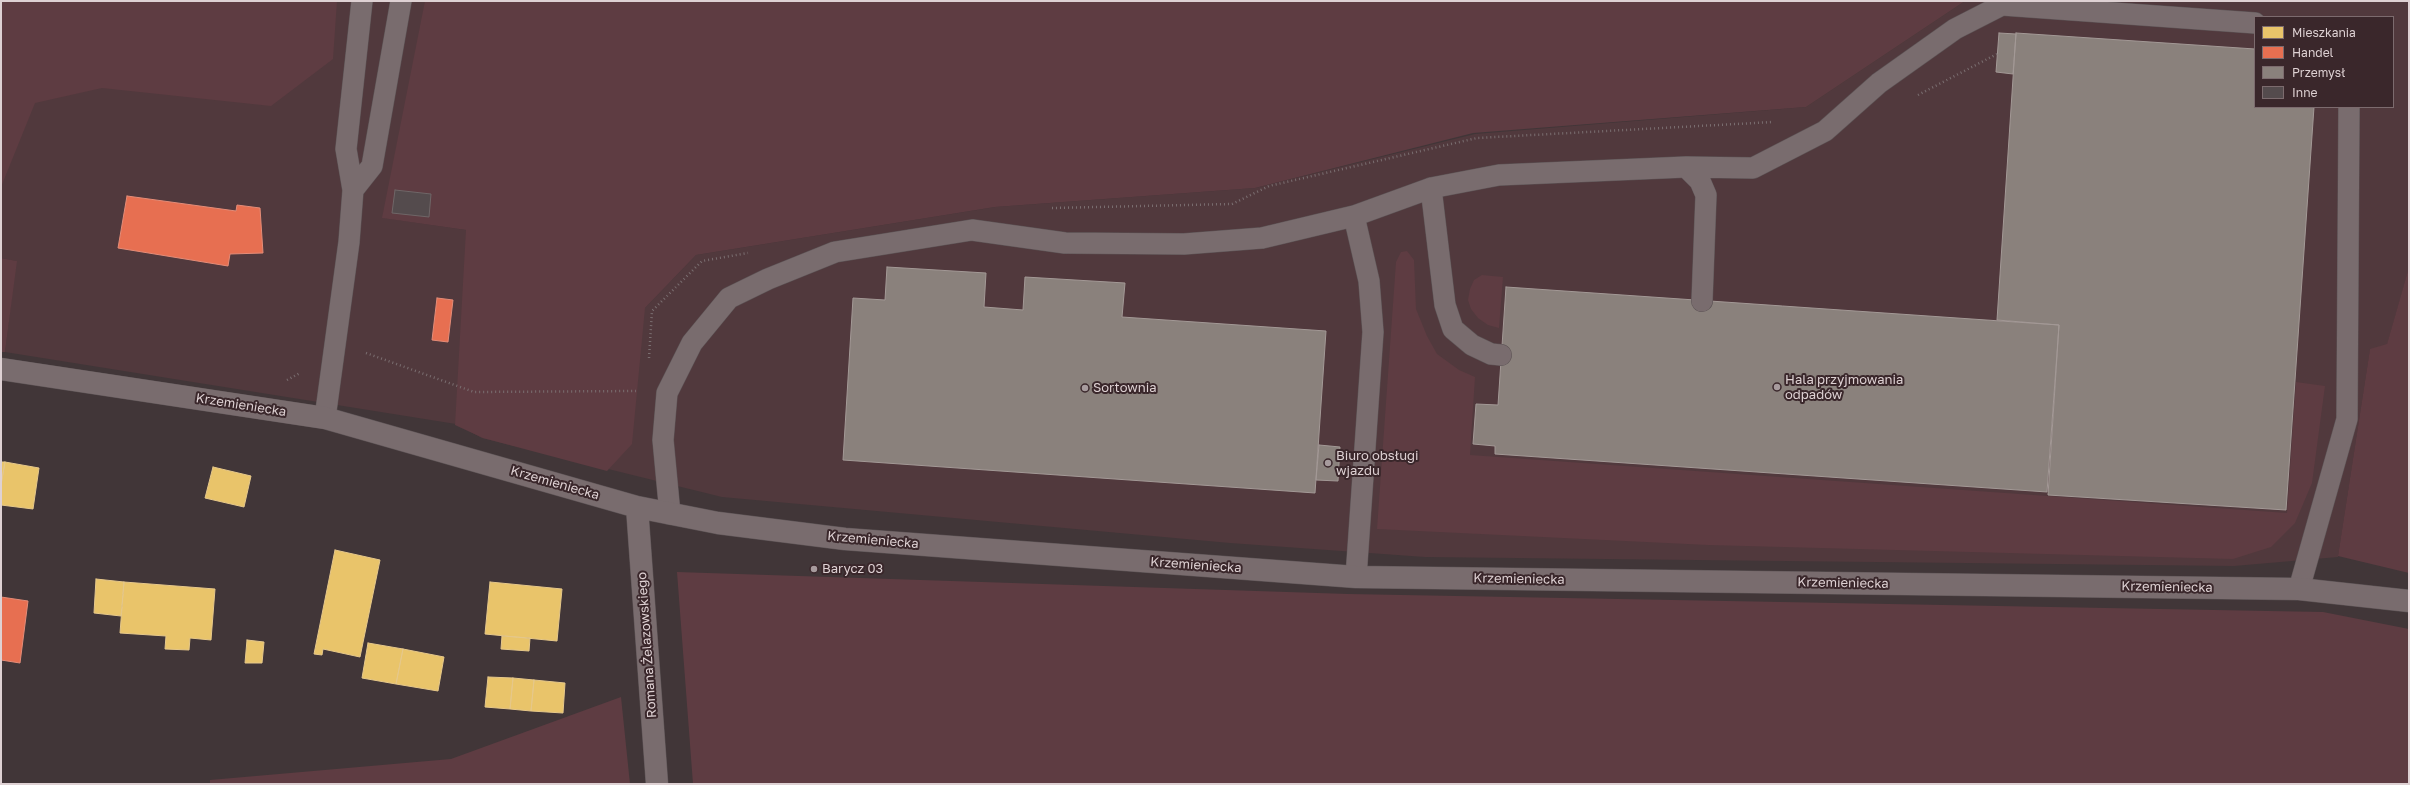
<!DOCTYPE html>
<html>
<head>
<meta charset="utf-8">
<style>
  body { margin:0 }
  #map { position:relative; width:2410px; height:785px; overflow:hidden; background:#413638; font-family:"Golos Text",sans-serif }
  canvas { display:block }
  .frame { position:absolute; inset:0; border:2px solid #ded1d3; pointer-events:none }
  .legend { position:absolute; left:2254px; top:16px; width:140px; height:92px; box-sizing:border-box; background:#3a272b; border:1px solid #7c6b6e; margin:0; padding:5px 7px; list-style:none; font-size:12px; color:#ded1d3 }
  .legend li { display:flex; align-items:center; gap:8px; height:20px }
  .legend b { width:20px; border:1px solid #7c6b6e }
</style>
</head>
<body>
<div id="map">
<canvas width="2410" height="785"></canvas>
<div class="frame"></div>
<ul class="legend">
<li><b style="height:11px;background:#e9c46a"></b>Mieszkania</li>
<li><b style="height:11px;background:#e76f51"></b>Handel</li>
<li><b style="height:11px;background:#8a817c"></b>Przemysł</li>
<li><b style="height:11px;background:#544b4d"></b>Inne</li>
</ul>
</div>
<script>
const context = document.querySelector('canvas').getContext('2d');
context.lineJoin = 'round';
function paint(path, color) {
  context.fillStyle = color;
  context.fill(path, 'evenodd');
}
function poly(rows) {
  const path = new Path2D();
  for (const r of rows) {
    path.moveTo(r[0], r[1]);
    for (let i = 2; i < r.length; i += 2) path.lineTo(r[i], r[i + 1]);
  }
  return path;
}
function trace(path, color, width, dash) {
  context.strokeStyle = color;
  context.lineWidth = width;
  context.lineCap = dash ? 'butt' : 'round';
  context.setLineDash(dash || []);
  context.stroke(path);
}
function write(font, color, halo, rows, align = 'center') {
  context.font = font + ' "Golos Text",sans-serif';
  context.lineWidth = 4;
  context.setLineDash([]);
  context.textBaseline = 'middle';
  context.strokeStyle = halo;
  context.fillStyle = color;
  for (const [text, x, y, turn = 0] of rows) {
    context.save();
    context.translate(x, y);
    context.rotate((+turn || 0) * Math.PI / 180);
    context.textAlign = isNaN(turn) ? turn : align;
    if (halo) context.strokeText(text, 0, 0);
    context.fillText(text, 0, 0);
    context.restore();
  }
}
const built = poly([
  [336,1,426,1,384,218,466,230,645,308,696,255,995,207,1255,188,1475,134,1806,107,1965,1,2409,1,2409,268,2387,345,2370,350,2338,557,2234,566,1425,557,1230,543,722,497,482,438,456,424,5,352,16,261,1,258,1,182,33,101],
  [2255,17,2393,17,2393,107,2255,107]
]);
const green = poly([
  [1,1,337,1,333,59,271,106,102,88,35,103,1,187],
  [425,1,1965,1,1806,107,1473,133,1255,188,995,207,696,255,645,308,632,444,607,471,483,438,455,425,466,230,382,218],
  [1407,251,1414,260,1416,309,1427,336,1437,354,1459,370,1475,377,1470,455,2287,513,2296,382,2325,386,2312,483,2295,523,2271,547,2233,559,1708,545,1377,529,1396,262,1401,252],
  [1,258,17,261,5,352,1,352],
  [2409,267,2409,573,2338,556,2370,349,2387,344],
  [1482,275,1503,277,1499,328,1488,325,1478,318,1471,309,1468,300,1470,289,1474,280],
  [677,572,1348,594,2323,612,2409,629,2409,784,693,784],
  [621,697,630,784,210,784,210,780,451,759]
]);
const homes = poly([
  [1,462,5,462,1,485,1,462],
  [5,462,39,468,33,509,1,505,1,485,5,462],
  [213,467,251,476,244,507,205,498,213,467],
  [335,550,380,560,360,657,323,649,322,655,314,654,335,550],
  [96,579,124,582,121,616,94,613,96,579],
  [124,582,215,589,211,640,190,638,189,650,165,649,166,636,120,633,124,582],
  [490,582,562,589,557,641,485,634,490,582],
  [502,636,530,638,529,651,501,649,502,636],
  [247,640,264,642,262,663,245,663,247,640],
  [368,643,403,649,396,684,362,678,368,643],
  [403,649,444,657,438,691,396,684,403,649],
  [488,677,513,678,510,709,485,707,488,677],
  [513,678,534,680,531,711,510,709,513,678],
  [534,680,565,683,563,713,531,711,534,680]
]);
const shops = poly([
  [127,196,236,211,237,205,260,208,263,253,230,254,228,266,118,248,127,196],
  [437,298,453,300,448,342,432,340,437,298],
  [1,597,28,601,20,663,1,660,1,597]
]);
const industry = poly([
  [1999,33,2016,34,2013,74,1996,72,1999,33],
  [2016,33,2255,49,2255,107,2314,107,2286,510,2048,495,2059,325,1997,320,2016,33],
  [887,267,986,273,984,307,1023,310,1025,277,1125,283,1122,317,1326,331,1315,493,843,460,853,298,885,300,887,267],
  [1506,287,2059,325,2047,492,1495,454,1495,446,1473,444,1476,404,1498,405,1506,287],
  [1319,445,1340,447,1338,481,1316,480,1319,445]
]);
const building = poly([
  [395,190,431,194,429,217,392,213,395,190]
]);
const path = poly([
  [1918,95,1997,54],
  [1052,208,1232,204,1269,186,1477,138,1773,122],
  [366,353,474,392,636,391],
  [649,358,652,311,702,261,748,253],
  [287,380,300,373]
]);
const service = poly([
  [1686,167,1700,181,1706,195,1702,301],
  [1431,188,1445,305,1453,329,1472,345,1491,354,1501,355],
  [353,190,372,166,401,1],
  [325,418,349,242,353,190,346,149,362,1],
  [670,514,663,440,667,393,692,343,729,298,768,279,835,252,972,230,1065,243,1184,244,1262,238,1354,216],
  [1356,577,1373,332,1369,281,1354,216,1431,188,1499,175,1686,167,1753,168,1825,131,1879,83,1955,29,2002,5,2255,23],
  [2299,589,2347,419,2349,107]
]);
const tertiary = poly([
  [1,369,325,418,637,507,718,523,845,539,1356,577,2299,589,2409,601],
  [637,507,657,784]
]);
const markers = [
  [1777,387,4,"#a79b9d"],
  [1085,388,4,"#a79b9d"],
  [1328,463,4,"#a79b9d"],
  [814,569,4,"#a79b9d"]
];
const poiNames = [
  ["Hala przyjmowania",1785,380],
  ["odpadów",1785,395],
  ["Sortownia",1093,388],
  ["Biuro obsługi",1336,456],
  ["wjazdu",1336,471],
  ["Barycz 03",822,569]
];
const streetNames = [
  ["Krzemieniecka",241,405,9],
  ["Krzemieniecka",555,483,16],
  ["Krzemieniecka",873,540,5],
  ["Krzemieniecka",1196,565,4],
  ["Krzemieniecka",1519,579,1],
  ["Krzemieniecka",1843,583,1],
  ["Krzemieniecka",2167,587,1],
  ["Romana Żelazowskiego",647,645,-94]
];
paint(built, '#51393d');
paint(green, '#5e3c42');
paint(homes, '#e9c46a');
trace(homes, '#e6c88a', 1);
paint(shops, '#e76f51');
trace(shops, '#e48c78', 1);
paint(industry, '#8a817c');
trace(industry, '#a39996', 1);
paint(building, '#544b4d');
trace(building, '#6f6667', 1);
trace(service, '#5c5355', 22);
trace(tertiary, '#5c5355', 23);
trace(path, '#7a6e70', 2.5, [1, 3]);
trace(service, '#796c6e', 21);
trace(tertiary, '#796c6e', 22);
for (const [x, y, r, color] of markers) {
  const dot = new Path2D();
  dot.arc(x, y, r, 0, 2 * Math.PI);
  context.fillStyle = color;
  context.fill(dot);
  trace(dot, '#3a272b', 1.5);
}
write('13px', '#ded1d3', '#3a272b', poiNames, 'left');
write('13px', '#ded1d3', '#3a272b', streetNames);
</script>
</body>
</html>
